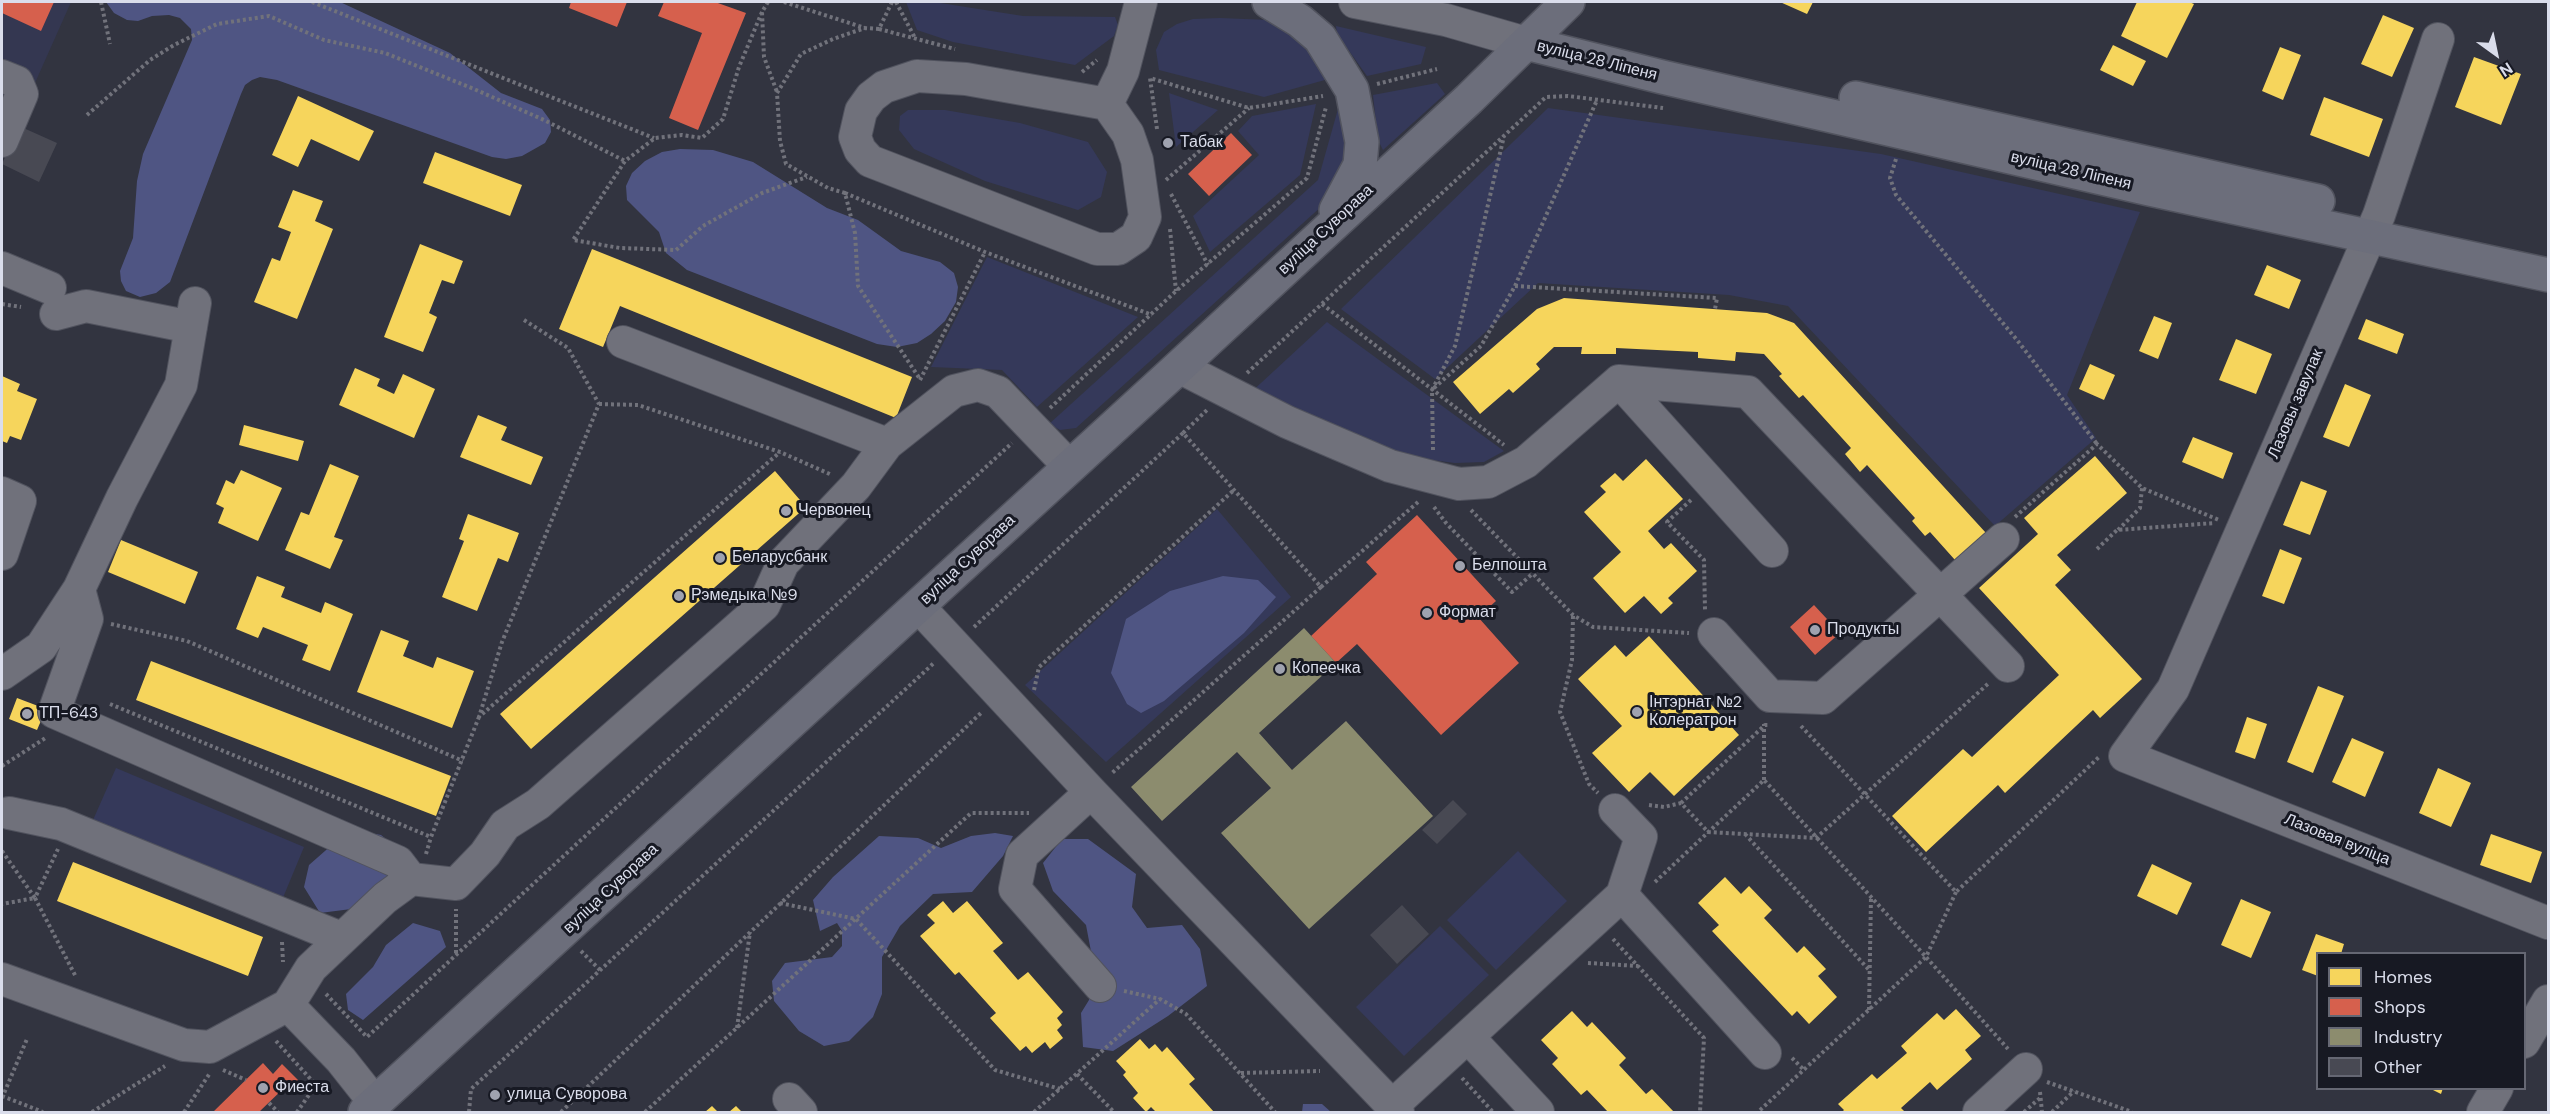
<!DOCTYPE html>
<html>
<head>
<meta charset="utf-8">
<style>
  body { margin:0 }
  #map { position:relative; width:2550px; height:1114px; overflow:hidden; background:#323440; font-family:"DM Sans",sans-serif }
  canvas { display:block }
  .frame { position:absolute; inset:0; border:3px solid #daddeb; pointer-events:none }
  .legend { position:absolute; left:2316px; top:952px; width:210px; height:138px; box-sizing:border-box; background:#171923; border:2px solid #656773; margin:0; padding:8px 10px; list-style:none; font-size:18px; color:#daddeb }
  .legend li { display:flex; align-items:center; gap:12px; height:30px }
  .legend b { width:30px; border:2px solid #656773 }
  .north { position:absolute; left:2466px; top:24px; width:60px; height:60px; -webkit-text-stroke:4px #171923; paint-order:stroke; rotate:147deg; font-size:16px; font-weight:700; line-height:24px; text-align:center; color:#daddeb }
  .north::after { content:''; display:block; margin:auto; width:21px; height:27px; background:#daddeb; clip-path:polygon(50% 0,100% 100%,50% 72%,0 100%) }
</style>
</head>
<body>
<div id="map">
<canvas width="2550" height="1114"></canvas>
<div class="frame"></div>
<ul class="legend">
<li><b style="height:16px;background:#f6d55c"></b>Homes</li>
<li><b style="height:16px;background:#d6604d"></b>Shops</li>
<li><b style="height:16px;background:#8c8c6e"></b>Industry</li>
<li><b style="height:16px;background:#484953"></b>Other</li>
</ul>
<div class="north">N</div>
</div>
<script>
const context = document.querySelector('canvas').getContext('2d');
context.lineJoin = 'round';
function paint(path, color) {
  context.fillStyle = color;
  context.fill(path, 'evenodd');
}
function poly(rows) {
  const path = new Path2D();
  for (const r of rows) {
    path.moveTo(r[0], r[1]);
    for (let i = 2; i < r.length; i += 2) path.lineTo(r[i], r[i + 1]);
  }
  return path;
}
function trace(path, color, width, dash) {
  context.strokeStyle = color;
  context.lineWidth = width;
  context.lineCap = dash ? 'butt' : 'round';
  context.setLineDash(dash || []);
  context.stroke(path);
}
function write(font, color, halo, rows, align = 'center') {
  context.font = font + ' "DM Sans",sans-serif';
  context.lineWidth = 6;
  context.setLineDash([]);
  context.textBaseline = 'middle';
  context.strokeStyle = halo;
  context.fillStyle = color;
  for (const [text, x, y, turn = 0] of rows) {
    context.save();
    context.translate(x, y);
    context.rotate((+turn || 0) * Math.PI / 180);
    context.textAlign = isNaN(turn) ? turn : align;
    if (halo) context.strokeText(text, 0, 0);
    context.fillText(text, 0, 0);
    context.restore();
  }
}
const built = poly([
  [2,2,71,2,2,157]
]);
const green = poly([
  [906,2,934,2,1023,16,1115,17,1118,25,1114,36,1075,65,953,42,917,30],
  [1220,18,1269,20,1291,28,1332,78,1264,97,1159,70,1156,50,1164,32,1177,24,1193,19],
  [1336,26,1426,47,1421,64,1367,76,1337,34],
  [1437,83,1445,94,1383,150,1378,140,1373,95],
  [1169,93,1218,110,1176,147],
  [1340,102,1354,143,1323,205,1076,428,1060,430,1049,424,1318,180],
  [1316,104,1300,175,1210,252,1193,216,1259,155,1238,131,1252,116],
  [1548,108,1881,154,2140,212,2067,395,2096,438,1995,526,1788,306,1729,295,1538,283,1435,379,1341,309],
  [908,110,945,110,1020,123,1088,142,1107,172,1101,197,1078,210,985,181,914,149,899,130,900,116],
  [987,257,1138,317,1037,407,1002,370,931,367],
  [1327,322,1504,451,1484,462,1455,463,1410,457,1248,395],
  [1217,509,1291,597,1106,762,1025,685],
  [116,768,304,847,282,900,93,820],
  [1518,851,1567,901,1496,970,1447,920],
  [1440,926,1489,975,1404,1056,1356,1007]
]);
const forest = poly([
  [106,2,340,2,450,53,501,93,542,109,550,120,551,132,545,143,522,156,506,159,492,157,277,80,260,77,252,80,245,85,241,94,170,282,156,293,140,297,126,291,121,281,120,271,133,238,137,181,143,154,192,40,191,29,180,18,169,15,152,16,138,21,127,20,114,13],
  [680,149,713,150,753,162,827,208,858,220,901,251,940,262,954,273,958,287,956,302,945,321,931,334,917,343,897,347,877,344,687,270,666,253,659,232,627,200,626,186,632,173,645,161,662,152],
  [1223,576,1258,580,1276,597,1244,633,1164,701,1141,713,1127,704,1111,673,1126,619,1170,591],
  [350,829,381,835,401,851,385,883,359,908,320,913,304,887,309,865],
  [995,833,1013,836,1003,856,972,892,933,894,900,926,882,957,882,994,873,1017,849,1041,824,1046,799,1031,774,1001,772,981,785,963,832,957,842,946,842,931,837,923,820,931,813,900,833,877,879,836,918,838,941,848,971,836],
  [1062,839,1088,839,1136,874,1132,907,1147,928,1182,925,1200,949,1207,986,1168,1016,1113,1051,1083,1047,1081,1013,1089,1000,1093,962,1086,925,1053,891,1043,863],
  [413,923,440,931,446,947,363,1020,348,1010,346,994,373,967,386,945],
  [1303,1104,1322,1104,1331,1112,1302,1112]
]);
const homes = poly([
  [1780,2,1813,2,1807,14],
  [2137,2,2189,2,2194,4,2167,58,2121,36],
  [2383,15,2414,28,2392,77,2361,64],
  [2113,45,2146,61,2133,86,2100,70],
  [2280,47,2301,55,2283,100,2262,91],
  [2474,57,2521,74,2501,125,2455,107],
  [298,96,374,131,359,161,311,139,298,167,272,155],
  [2324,97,2383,119,2369,157,2310,135],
  [435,152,522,185,510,216,423,183],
  [293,190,323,201,315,221,333,229,297,319,254,302,272,258,280,261,291,232,278,227],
  [420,244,463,261,454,284,442,280,429,313,437,317,423,352,384,337],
  [592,249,912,377,896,418,620,306,603,347,559,329],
  [2267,265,2301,280,2289,309,2254,295],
  [1564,298,1767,313,1794,323,1986,533,1955,560,1930,532,1925,536,1912,521,1915,518,1867,465,1860,472,1845,454,1851,448,1803,395,1799,398,1779,376,1782,374,1764,354,1736,352,1735,361,1698,358,1698,352,1616,348,1616,354,1581,354,1582,347,1554,347,1536,364,1540,369,1513,393,1509,389,1480,414,1453,382,1537,309],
  [2154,316,2172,323,2158,359,2139,351],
  [2366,319,2404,334,2397,354,2358,339],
  [2236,339,2272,354,2256,394,2219,380],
  [2090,364,2115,375,2104,400,2079,389],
  [355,368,380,379,377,386,394,394,403,374,435,389,414,438,339,405],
  [2,376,20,384,17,391,37,399,21,440,10,436,7,443,2,441],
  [2345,384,2371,395,2349,447,2323,437],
  [478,415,507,427,501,440,543,457,531,485,460,457],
  [244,425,304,441,298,461,239,445],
  [2193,437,2233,453,2223,479,2182,462],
  [2095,456,2127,493,2057,555,2071,570,2055,585,2142,679,2100,718,2093,710,2005,793,1998,785,1926,852,1892,816,1963,749,1972,757,2059,675,1979,588,2038,534,2024,518],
  [1646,459,1683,499,1648,531,1664,549,1671,543,1697,571,1668,598,1673,603,1661,614,1644,596,1625,613,1593,578,1621,552,1584,512,1606,492,1600,486,1615,473,1623,481],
  [330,464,359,476,334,537,343,540,330,569,285,550,301,512,309,515],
  [241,470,282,488,258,541,218,523,224,508,216,504,226,480,234,484],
  [775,471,806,507,531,749,500,714],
  [2301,481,2327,491,2310,535,2283,525],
  [468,514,519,533,508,562,498,558,477,611,442,597,464,541,459,539],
  [121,540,198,572,185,604,108,572],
  [2280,549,2302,558,2284,604,2262,596],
  [257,576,285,587,281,597,321,613,325,602,353,614,330,671,302,660,308,645,263,627,258,638,236,629],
  [381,630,409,641,403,656,433,668,437,657,474,671,452,728,357,692],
  [1649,636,1739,735,1674,796,1650,772,1629,792,1592,753,1622,726,1578,679,1615,645,1626,657],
  [151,661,451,776,436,816,136,700],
  [2318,686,2344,696,2313,773,2287,762],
  [17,698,46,709,37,730,9,719],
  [2247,717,2267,724,2255,759,2235,752],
  [2352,738,2384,752,2365,797,2332,782],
  [2438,768,2471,783,2451,827,2419,813],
  [2491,834,2542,852,2531,883,2480,865],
  [73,862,263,937,248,976,57,901],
  [2152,864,2192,883,2177,915,2137,896],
  [1725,877,1741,894,1749,886,1772,910,1764,918,1797,953,1804,946,1826,969,1818,976,1837,997,1809,1024,1797,1011,1792,1016,1712,931,1719,925,1698,903],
  [2241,899,2271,912,2251,958,2221,945],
  [943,901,953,913,967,901,1003,943,993,951,1018,980,1028,972,1063,1012,1057,1018,1062,1025,1057,1030,1063,1038,1050,1049,1045,1042,1032,1053,1026,1046,1020,1051,990,1018,996,1013,959,972,955,975,920,936,935,923,927,915],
  [2316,934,2344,944,2341,954,2318,954,2318,976,2302,970],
  [1956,1009,1981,1036,1965,1050,1972,1059,1937,1090,1930,1082,1901,1108,1905,1112,1842,1112,1844,1110,1838,1104,1872,1074,1877,1079,1907,1053,1901,1046,1937,1013,1944,1020],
  [1572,1011,1587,1027,1592,1022,1626,1058,1619,1065,1646,1094,1652,1089,1674,1112,1608,1112,1587,1090,1581,1095,1552,1064,1558,1058,1541,1040],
  [1140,1039,1149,1049,1155,1044,1162,1052,1167,1047,1195,1079,1189,1084,1214,1112,1156,1112,1151,1107,1146,1112,1133,1098,1138,1093,1123,1075,1126,1072,1116,1061],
  [2429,1088,2443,1088,2441,1094],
  [712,1106,718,1112,705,1112],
  [736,1106,742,1112,729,1112]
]);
const shops = poly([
  [2,2,54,2,41,31,2,13],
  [571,2,627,2,617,27,569,8],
  [664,2,715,2,746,13,698,130,669,118,702,33,658,16],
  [1231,133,1252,155,1209,196,1188,174],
  [1417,515,1496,601,1478,617,1519,663,1441,735,1357,644,1336,663,1311,636,1377,574,1366,562],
  [1814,605,1840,633,1815,655,1790,627],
  [263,1063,273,1074,282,1064,298,1080,288,1090,285,1087,259,1112,213,1112]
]);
const industry = poly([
  [1304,628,1336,663,1259,733,1292,770,1346,721,1433,816,1309,929,1221,833,1271,788,1237,752,1162,821,1131,787]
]);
const building = poly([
  [19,126,57,143,39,182,2,164],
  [1453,800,1467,814,1437,844,1422,830],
  [1402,905,1429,934,1397,964,1370,935]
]);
const path = poly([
  [101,2,110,44],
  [312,2,654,138],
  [768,2,762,12,764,57,777,92],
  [784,2,865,28],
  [892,2,879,29,955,49],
  [896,2,915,38],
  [762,12,739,67,723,119,702,138,682,135,655,138,625,161,573,240,620,248,676,250,703,226,762,193,807,177],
  [879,29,865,28,833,39,801,54,777,93,780,141,786,164,828,188,845,193,855,233,858,286,920,379],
  [1082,72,1097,60],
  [1377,84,1437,69],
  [87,115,150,60,174,45,217,24,269,16,324,40,385,53,474,89,544,120,625,161],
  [1157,129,1150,78,1249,108,1323,96],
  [1896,159,1890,178,1896,195,2017,340,2097,444],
  [1166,180,1249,108],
  [845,193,985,252,1152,315],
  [1171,194,1208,265],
  [1170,229,1176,291],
  [1515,286,1717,298,1715,309],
  [2,304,21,307],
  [1322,304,1504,445],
  [524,320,568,348,599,404,502,642,479,717,780,452],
  [1247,373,1546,97,1568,96,1663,108],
  [920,380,985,252],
  [1434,388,1481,346,1515,286,1597,100],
  [599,404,638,405,780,452,832,475],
  [1050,408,1176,291,1307,178,1326,107],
  [1183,433,1207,410],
  [1433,450,1432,390,1455,346,1504,136],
  [1691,500,1667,522,1704,560,1705,610],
  [1434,507,1446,523,1512,592,1532,574],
  [1471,510,1573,615,1593,627,1689,633],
  [2015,517,2097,444,2142,488,2219,520],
  [2118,530,2140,508,2142,488],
  [2097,549,2117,530,2215,523],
  [1321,587,1418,502],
  [1573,616,1572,660,1560,712,1589,784,1598,793],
  [111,624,187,641,463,761],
  [974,627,1183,433,1321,587,1111,774],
  [1034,690,1039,667,1234,490],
  [110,704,431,837,479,717],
  [1801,726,1956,892,2099,757],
  [2,766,47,737],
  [1764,780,1764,724],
  [1681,803,1765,725,1769,725],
  [1649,805,1664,807,1681,803,1708,832,1816,838,1989,683],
  [1745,834,1870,971],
  [58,849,35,898,76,977],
  [2,851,35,898,2,904],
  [426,854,431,837],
  [1655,882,1764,780,1926,957,1758,1112],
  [1956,892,1926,957,2008,1049],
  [780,903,856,919,995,1070,1060,1089],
  [1613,939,1704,1038,1700,1112],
  [282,942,283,962],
  [581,951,600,970],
  [456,953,456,909],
  [1588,963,1638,966],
  [1124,991,1160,999,1186,1014,1275,1112],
  [326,994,367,1037,1012,443],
  [1869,1010,1871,897],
  [737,1028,750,932],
  [276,1041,316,1085,297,1112],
  [1792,1058,1804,1070],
  [223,1070,246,1080],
  [1241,1073,1320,1071],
  [1077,1074,1114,1112],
  [1462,1078,1493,1112],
  [2047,1082,2132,1112],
  [2040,1092,2042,1112],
  [2,1096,43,1112],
  [2,1098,27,1039],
  [269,1103,278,1112],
  [92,1112,165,1066],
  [184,1112,210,1073],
  [469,1112,471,1089,935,662],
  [561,1112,982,712],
  [645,1112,971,813,1029,813],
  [1034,1112,1160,999],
  [2024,1112,2040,1098],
  [2052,1112,2074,1091]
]);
const minor = poly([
  [1355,2,1446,20,1526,43],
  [2438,39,2379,215,2173,689,2125,756,2548,923],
  [2,76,17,82,22,94,2,141],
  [917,76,966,79,1107,104,1128,134,1137,160,1145,217,1136,237,1118,249,1097,249,870,161,860,150,855,137,861,111,871,97,884,87,917,76],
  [1107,104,1123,71,1141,2],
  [2,268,50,288],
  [195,303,181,385,122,498,79,589,87,619,54,712,398,862,411,879],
  [56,314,86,306,191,327],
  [1179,367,1287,422,1390,466,1459,484,1488,482,1526,462,1619,381,1772,551],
  [1619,381,1748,392,2008,666],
  [887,444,954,391,978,385,998,392,1069,466],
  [2,493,20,501,2,554],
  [918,606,1091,792,1398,1112],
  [1714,634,1770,696,1823,698,2003,539],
  [2,674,41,647,79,589],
  [1091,792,1022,855,1015,889,1100,986],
  [1615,810,1641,837,1622,895],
  [9,813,61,824,341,938],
  [2,979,184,1045,210,1047,288,1005,341,1060,375,1103],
  [288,1005,311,968,385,898,411,879,456,884,485,854,505,825,538,804,764,605,783,563,856,486,887,444,623,342],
  [1468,1037,1538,1112],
  [2524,1042,2548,1001],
  [789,1099,801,1112],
  [1392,1106,1622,895,1765,1053],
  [1979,1112,2026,1069],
  [2483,1112,2497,1088]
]);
const major = poly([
  [1269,2,1300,21,1320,38,1352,90,1362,142,1360,165,1336,210],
  [1526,43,1662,77,2149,189,2548,275],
  [1856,98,2318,201],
  [365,1112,1179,367,1469,99,1568,2]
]);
const markers = [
  [1168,143,6,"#9fa2af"],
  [786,511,6,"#9fa2af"],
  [720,558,6,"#9fa2af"],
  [1460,566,6,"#9fa2af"],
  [679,596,6,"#9fa2af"],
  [1427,613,6,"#9fa2af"],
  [1815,630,6,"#9fa2af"],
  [1280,669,6,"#9fa2af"],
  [1637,712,6,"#9fa2af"],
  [27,714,6,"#9fa2af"],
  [263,1088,6,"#9fa2af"],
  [495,1095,6,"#9fa2af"]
];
const streetNames = [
  ["вуліца 28 Ліпеня",1597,61,14],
  ["вуліца 28 Ліпеня",2071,171,13],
  ["вуліца Суворава",1326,230,-43],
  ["Лазовы завулак",2296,404,-67],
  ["вуліца Суворава",968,560,-43],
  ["Лазовая вуліца",2337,840,22],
  ["вуліца Суворава",611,889,-43]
];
const poiNames = [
  ["Табак",1180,143],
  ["Червонец",798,511],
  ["Беларусбанк",732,558],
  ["Белпошта",1472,566],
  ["Рэмедыка №9",691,596],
  ["Формат",1439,613],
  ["Продукты",1827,630],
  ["Копеечка",1292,669],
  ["Інтэрнат №2",1649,703],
  ["Колератрон",1649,721],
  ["ТП-643",39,714],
  ["Фиеста",275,1088],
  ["улица Суворова",507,1095]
];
paint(built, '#343751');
paint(green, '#35395a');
paint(forest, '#4f5583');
paint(homes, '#f6d55c');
paint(shops, '#d6604d');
paint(industry, '#8c8c6e');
paint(building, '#484953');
trace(minor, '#51535e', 34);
trace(major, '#51535e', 36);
trace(path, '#71727b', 4, [3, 3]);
trace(minor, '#70717b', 32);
trace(major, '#6c6e7b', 33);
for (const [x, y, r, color] of markers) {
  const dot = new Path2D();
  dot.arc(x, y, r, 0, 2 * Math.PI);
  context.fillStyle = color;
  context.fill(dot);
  trace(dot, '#171923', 2);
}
write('16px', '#daddeb', '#171923', streetNames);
write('16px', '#daddeb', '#171923', poiNames, 'left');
</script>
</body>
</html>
